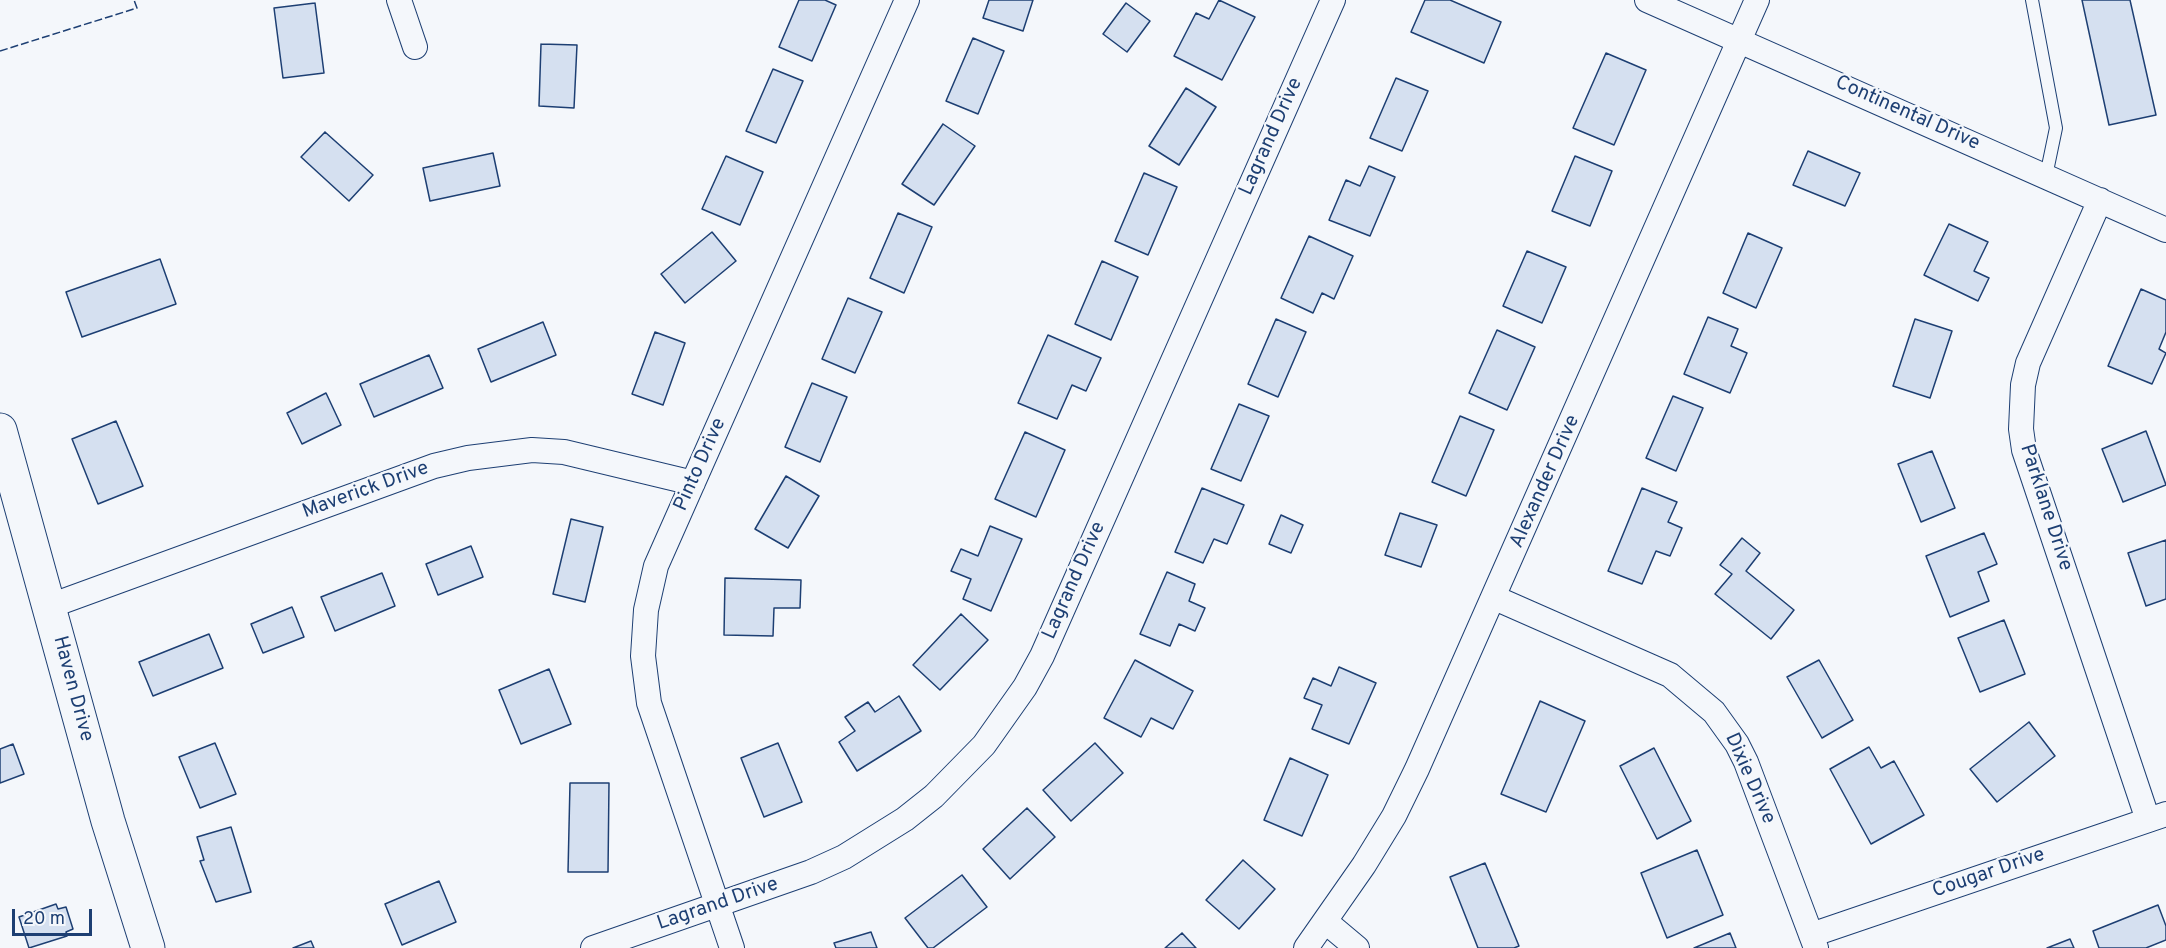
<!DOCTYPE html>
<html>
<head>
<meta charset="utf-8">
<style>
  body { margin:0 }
  #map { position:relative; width:2166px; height:948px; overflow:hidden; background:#f4f7fb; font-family:Overpass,sans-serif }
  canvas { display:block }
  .scale { position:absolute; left:12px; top:909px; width:80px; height:27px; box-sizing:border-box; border:3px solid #1d3f73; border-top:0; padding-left:8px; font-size:18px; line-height:21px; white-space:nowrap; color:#1d3f73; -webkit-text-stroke:4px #f4f7fb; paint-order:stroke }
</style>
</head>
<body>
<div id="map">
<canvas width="2166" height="948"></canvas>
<div class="scale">20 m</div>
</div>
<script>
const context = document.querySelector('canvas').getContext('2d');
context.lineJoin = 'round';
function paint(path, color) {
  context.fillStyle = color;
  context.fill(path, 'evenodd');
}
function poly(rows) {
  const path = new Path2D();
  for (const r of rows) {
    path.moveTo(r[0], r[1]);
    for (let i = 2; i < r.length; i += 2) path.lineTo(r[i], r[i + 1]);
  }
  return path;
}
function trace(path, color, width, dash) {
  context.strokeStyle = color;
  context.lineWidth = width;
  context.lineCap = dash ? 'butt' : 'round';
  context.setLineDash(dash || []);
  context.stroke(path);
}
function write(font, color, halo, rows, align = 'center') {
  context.font = font + ' Overpass,sans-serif';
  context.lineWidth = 4.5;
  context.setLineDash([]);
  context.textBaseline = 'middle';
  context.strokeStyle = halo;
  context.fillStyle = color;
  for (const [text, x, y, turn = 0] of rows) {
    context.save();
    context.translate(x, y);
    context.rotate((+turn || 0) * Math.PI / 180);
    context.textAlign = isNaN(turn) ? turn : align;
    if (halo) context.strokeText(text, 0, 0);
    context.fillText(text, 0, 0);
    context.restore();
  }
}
const building = poly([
  [799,0,825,0,836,5,812,61,779,47,799,0],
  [989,0,1033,0,1023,31,983,18,989,0],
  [1219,0,1255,17,1222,80,1174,56,1196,13,1209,19,1219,0],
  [1425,0,1450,0,1501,22,1484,63,1411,32,1425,0],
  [2082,0,2130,0,2156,115,2109,125,2082,0],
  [315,3,324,73,283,78,274,8,315,3],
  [1126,3,1150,21,1127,52,1103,34,1126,3],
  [973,38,1004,51,978,114,946,101,973,38],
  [541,44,577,45,574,108,539,106,541,44],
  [1606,53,1646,70,1614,145,1573,128,1606,53],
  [773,69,803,81,776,143,746,131,773,69],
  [1396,78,1428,91,1402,151,1370,138,1396,78],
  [1186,88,1216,107,1179,165,1149,146,1186,88],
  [943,124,975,146,934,205,902,184,943,124],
  [325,132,373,175,349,201,301,157,325,132],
  [1808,151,1860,173,1845,206,1793,185,1808,151],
  [493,153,500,186,430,201,423,168,493,153],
  [726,156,763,172,740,225,702,209,726,156],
  [1575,156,1612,171,1590,226,1552,211,1575,156],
  [1369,166,1395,177,1370,236,1329,220,1346,180,1360,186,1369,166],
  [1144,173,1177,187,1148,255,1115,241,1144,173],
  [898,213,932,227,904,293,870,278,898,213],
  [1949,224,1988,242,1974,271,1989,278,1978,301,1924,275,1949,224],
  [712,232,736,261,685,303,661,274,712,232],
  [1748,233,1782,248,1756,308,1723,293,1748,233],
  [1309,236,1353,256,1334,299,1322,293,1313,313,1281,298,1309,236],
  [1527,251,1566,267,1542,323,1503,306,1527,251],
  [160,259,176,304,82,337,66,292,160,259],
  [1102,261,1138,277,1111,340,1075,324,1102,261],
  [2141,289,2166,300,2166,332,2159,349,2166,353,2152,384,2108,366,2141,289],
  [848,298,882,312,855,373,822,359,848,298],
  [1708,317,1738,329,1731,346,1747,353,1730,393,1684,374,1708,317],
  [1276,319,1306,332,1278,397,1248,384,1276,319],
  [1915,319,1952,331,1930,398,1893,386,1915,319],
  [543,322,556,355,491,382,478,349,543,322],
  [1497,330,1535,347,1507,410,1469,393,1497,330],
  [655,332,685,343,663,405,632,394,655,332],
  [1048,335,1101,358,1086,391,1072,385,1057,419,1018,403,1048,335],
  [429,355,443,388,374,417,360,384,429,355],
  [812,383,847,397,820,462,785,447,812,383],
  [326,393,341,425,302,444,287,413,326,393],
  [1673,396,1703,408,1676,471,1646,458,1673,396],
  [1239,404,1269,416,1241,481,1211,469,1239,404],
  [1460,416,1494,430,1466,496,1432,482,1460,416],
  [116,421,143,486,98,504,72,439,116,421],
  [2146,431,2166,485,2123,502,2102,449,2146,431],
  [1025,432,1065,450,1036,517,995,499,1025,432],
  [1932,451,1955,508,1921,522,1898,464,1932,451],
  [786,476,819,496,788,548,755,529,786,476],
  [1202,488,1244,505,1227,544,1214,539,1203,563,1175,552,1202,488],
  [1642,488,1677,502,1668,522,1682,528,1670,556,1656,551,1642,584,1608,571,1642,488],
  [1400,513,1437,525,1421,567,1385,555,1400,513],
  [1281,515,1303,525,1291,553,1269,544,1281,515],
  [571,519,603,527,585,602,553,594,571,519],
  [990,526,1022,539,991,611,963,599,971,579,951,571,961,549,978,556,990,526],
  [1984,533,1997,564,1978,572,1989,601,1950,617,1926,556,1984,533],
  [1742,538,1760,553,1746,571,1794,610,1771,639,1715,594,1732,574,1720,565,1742,538],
  [2166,540,2166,599,2146,606,2128,553,2166,540],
  [471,546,483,577,438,595,426,564,471,546],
  [1167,572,1195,584,1189,601,1205,608,1195,631,1179,624,1170,646,1140,634,1167,572],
  [382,573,395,606,335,631,321,597,382,573],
  [725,578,801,580,800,608,774,608,773,636,724,635,725,578],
  [292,607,304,637,263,653,251,624,292,607],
  [961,614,988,640,940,690,913,665,961,614],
  [2004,620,2025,674,1980,692,1958,638,2004,620],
  [209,634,223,668,153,696,139,662,209,634],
  [1135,660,1193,691,1173,729,1151,718,1141,737,1104,718,1135,660],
  [1819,660,1853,720,1822,738,1787,677,1819,660],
  [1339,667,1376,683,1349,744,1312,729,1322,705,1304,698,1313,678,1331,686,1339,667],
  [549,669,571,724,521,744,499,690,549,669],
  [899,696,921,731,857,771,839,742,855,731,845,717,868,702,875,712,899,696],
  [1540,701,1585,721,1546,812,1501,794,1540,701],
  [2029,722,2055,756,1997,802,1970,769,2029,722],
  [215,743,236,794,200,808,179,757,215,743],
  [778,743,802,802,764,817,741,758,778,743],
  [1095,743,1123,773,1071,821,1043,790,1095,743],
  [13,744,24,774,0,783,0,749,13,744],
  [1869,747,1881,768,1894,761,1924,815,1871,844,1830,769,1869,747],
  [1654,748,1691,821,1657,839,1620,766,1654,748],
  [1290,758,1328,775,1302,836,1264,820,1290,758],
  [570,783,609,783,608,872,568,872,570,783],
  [1027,808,1055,837,1010,879,983,849,1027,808],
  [231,827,251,892,216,902,200,861,204,860,197,837,231,827],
  [1697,850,1723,915,1667,938,1641,873,1697,850],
  [1243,860,1275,889,1239,929,1206,900,1243,860],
  [1485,863,1519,946,1514,948,1478,948,1450,877,1485,863],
  [962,875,987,907,933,948,928,948,905,918,962,875],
  [439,881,456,922,402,945,385,904,439,881],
  [56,904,58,909,66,907,73,929,66,932,67,936,29,948,19,917,56,904],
  [2158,905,2166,926,2166,940,2146,948,2099,948,2093,931,2158,905],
  [871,932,877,948,836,948,834,943,871,932],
  [1182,933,1196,948,1165,948,1182,933],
  [1730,933,1736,948,1694,948,1730,933],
  [2070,939,2074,948,2047,948,2070,939],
  [311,941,314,948,293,948,311,941]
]);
const lane = poly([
  [2032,0,2056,128,2046,176]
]);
const street = poly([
  [399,0,415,47],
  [1647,0,2166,230],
  [2100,200,2028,363,2023,385,2021,429,2024,450,2148,820],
  [1495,598,1670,675,1714,712,1737,744,1746,762,1816,948],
  [50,606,434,466,468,458,532,450,564,452,693,483],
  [1326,922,1357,948],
  [1811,935,2166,814],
  [593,948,811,872,844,857,905,819,934,796,984,745,1025,687,1042,656,1333,0],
  [732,948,649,703,643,656,646,610,656,566,907,0],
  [1306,948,1364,865,1394,816,1417,769,1757,0]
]);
const secondary = poly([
  [0,430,108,821,148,948]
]);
const fence = poly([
  [0,51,137,8,134,0]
]);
const streetNames = [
  ["Continental Drive",1907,114,24],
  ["Lagrand Drive",1272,137,-66],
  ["Pinto Drive",701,465,-66],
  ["Alexander Drive",1546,482,-66],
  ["Maverick Drive",366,491,-20],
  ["Parklane Drive",2045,508,72],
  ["Lagrand Drive",1075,581,-66],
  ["Haven Drive",72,689,75],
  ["Dixie Drive",1749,779,66],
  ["Cougar Drive",1989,874,-19],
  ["Lagrand Drive",718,905,-19]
];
paint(building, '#d5e0f0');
trace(building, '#1d3f73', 1.5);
trace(lane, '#1d3f73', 14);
trace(street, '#1d3f73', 26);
trace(secondary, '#1d3f73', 35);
trace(lane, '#f4f7fb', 12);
trace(street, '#f4f7fb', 24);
trace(secondary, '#f4f7fb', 33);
trace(fence, '#1d3f73', 1.5, [8, 3]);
write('20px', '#1d3f73', '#f4f7fb', streetNames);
</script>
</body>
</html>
